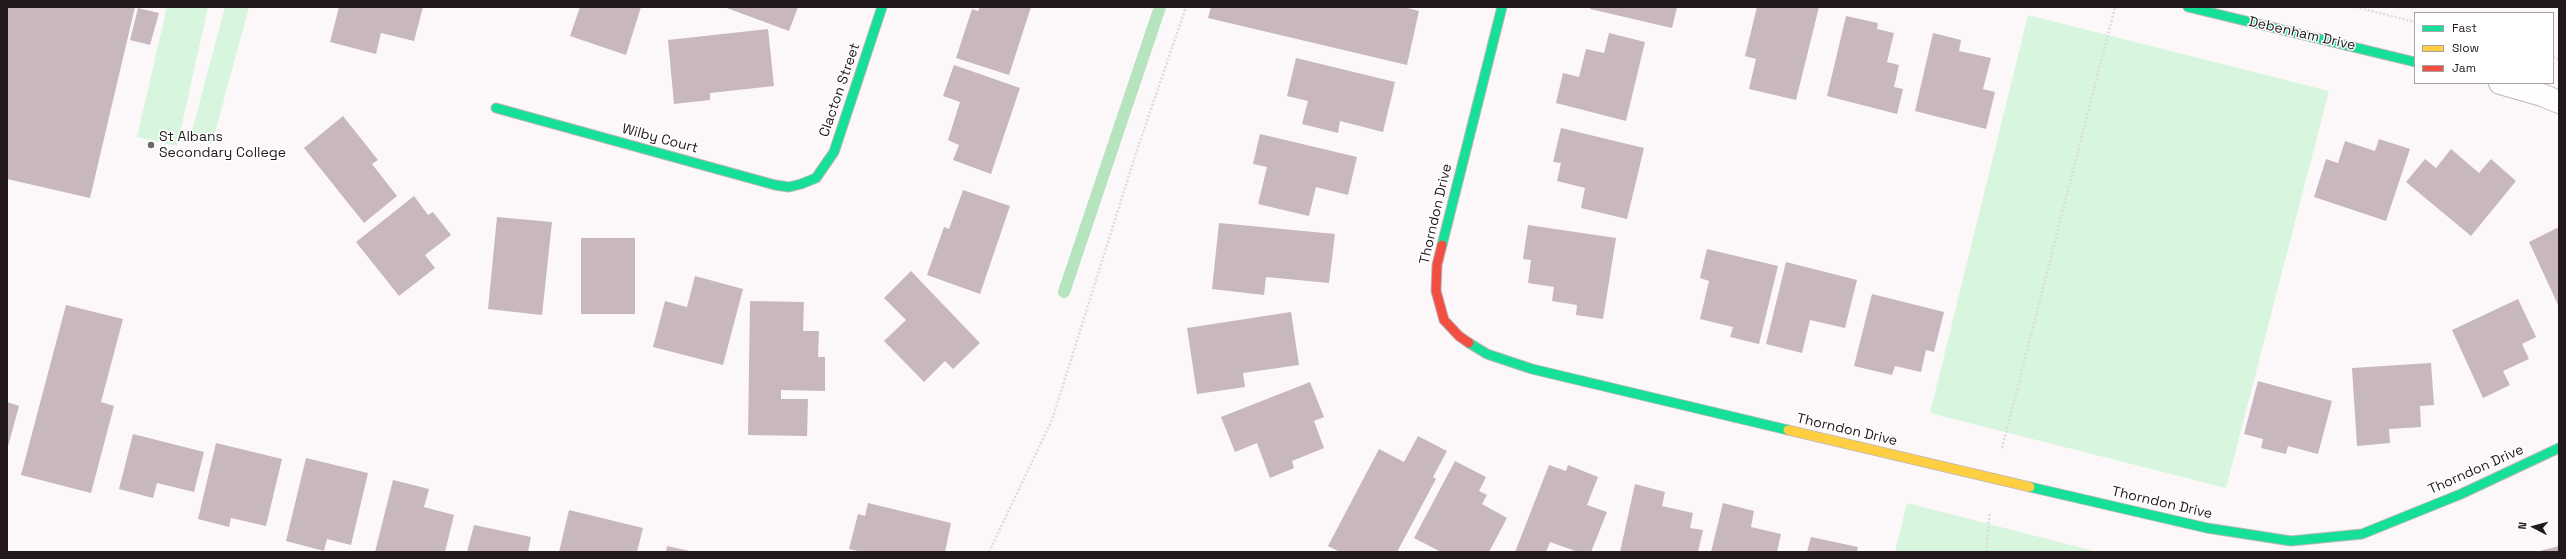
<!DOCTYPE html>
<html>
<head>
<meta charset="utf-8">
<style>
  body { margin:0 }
  #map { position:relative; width:2566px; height:559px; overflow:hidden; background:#fcf8fa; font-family:"Space Grotesk",sans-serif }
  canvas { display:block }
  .frame { position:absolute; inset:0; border:8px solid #23191d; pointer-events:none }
  .legend { position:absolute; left:2414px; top:12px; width:140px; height:72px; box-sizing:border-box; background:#fff; border:1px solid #a7a3a5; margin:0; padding:5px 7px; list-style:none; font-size:12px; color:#23191d }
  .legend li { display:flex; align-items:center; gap:8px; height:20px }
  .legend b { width:20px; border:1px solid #a7a3a5 }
  .north { position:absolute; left:2514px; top:507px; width:40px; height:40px; -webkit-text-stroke:3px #fff; paint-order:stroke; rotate:276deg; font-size:11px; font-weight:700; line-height:16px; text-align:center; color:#23191d }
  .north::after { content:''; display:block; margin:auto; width:14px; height:18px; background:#23191d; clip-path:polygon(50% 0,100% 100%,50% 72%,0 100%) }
</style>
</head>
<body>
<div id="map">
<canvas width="2566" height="559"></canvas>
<div class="frame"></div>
<ul class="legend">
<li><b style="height:5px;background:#16e098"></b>Fast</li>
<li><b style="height:5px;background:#ffcf43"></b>Slow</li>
<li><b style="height:5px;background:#f24e42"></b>Jam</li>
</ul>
<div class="north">N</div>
</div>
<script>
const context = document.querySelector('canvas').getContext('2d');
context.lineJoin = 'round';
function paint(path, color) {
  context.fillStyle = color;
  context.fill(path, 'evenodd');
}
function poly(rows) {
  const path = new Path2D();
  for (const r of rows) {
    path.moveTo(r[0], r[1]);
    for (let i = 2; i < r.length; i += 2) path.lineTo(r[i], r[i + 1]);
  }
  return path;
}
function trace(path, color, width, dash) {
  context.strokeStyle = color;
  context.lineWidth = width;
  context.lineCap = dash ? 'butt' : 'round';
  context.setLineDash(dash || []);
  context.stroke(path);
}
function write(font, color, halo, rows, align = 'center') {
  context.font = font + ' "Space Grotesk",sans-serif';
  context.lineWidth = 3;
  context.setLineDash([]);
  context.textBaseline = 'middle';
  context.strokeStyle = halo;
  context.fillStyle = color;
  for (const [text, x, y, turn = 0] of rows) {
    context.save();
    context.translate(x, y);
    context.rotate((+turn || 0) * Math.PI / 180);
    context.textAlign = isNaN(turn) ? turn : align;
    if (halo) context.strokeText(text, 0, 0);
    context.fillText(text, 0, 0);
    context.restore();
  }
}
const green = poly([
  [167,7,208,7,177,146,137,137],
  [225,7,249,7,212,144,190,138],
  [2028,15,2329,91,2226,488,1930,413],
  [1907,503,2098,552,1895,552]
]);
const stream = poly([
  [1064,292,1160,7]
]);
const building = poly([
  [7,7,135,7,90,198,7,179],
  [339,7,423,7,414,41,381,33,376,54,330,42],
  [580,7,641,7,626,55,570,36],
  [724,7,798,7,789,31],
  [980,7,1031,7,1009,75,956,58,972,9,978,11],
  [1211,7,1404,7,1419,11,1407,65,1208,18],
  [1591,7,1677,7,1672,28,1590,9],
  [1757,7,1819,7,1796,100,1749,89,1756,59,1745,56],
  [138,8,159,13,150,45,130,40],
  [1846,16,1878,23,1877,29,1894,33,1887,62,1899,65,1894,87,1903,89,1897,114,1827,96],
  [768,29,774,86,710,93,710,100,674,104,668,40],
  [1609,33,1645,42,1626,121,1556,103,1563,73,1579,77,1586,49,1604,53],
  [1933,33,1961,40,1959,51,1991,58,1983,89,1995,92,1986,129,1915,111],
  [1296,58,1395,82,1383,132,1340,121,1338,133,1302,124,1308,101,1287,96],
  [954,65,1020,88,991,174,953,160,959,145,948,140,960,102,943,96],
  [343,116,378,160,372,164,397,196,364,223,304,148],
  [1561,128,1644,148,1627,219,1581,208,1585,188,1557,181,1561,163,1553,162],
  [1260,134,1357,157,1348,195,1316,187,1309,216,1258,204,1267,167,1253,164],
  [2379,139,2410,149,2386,221,2314,197,2326,159,2338,163,2345,141,2375,151],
  [2451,149,2479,173,2491,159,2516,181,2471,236,2406,182,2425,159,2436,168],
  [963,190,1010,206,980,294,927,275,944,227,949,229],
  [414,196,428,215,433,212,451,235,425,255,435,268,399,296,356,242],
  [497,217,552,222,542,315,488,309],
  [1219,223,1335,234,1329,283,1266,277,1264,295,1212,289],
  [1528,225,1616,238,1603,319,1576,315,1577,305,1552,301,1554,287,1528,283,1531,260,1523,259],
  [2559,227,2559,307,2529,242],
  [581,238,635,238,635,314,581,314],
  [1707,249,1778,266,1759,344,1730,337,1733,327,1700,319,1709,281,1700,278],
  [1786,262,1857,280,1845,328,1810,320,1802,353,1766,344],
  [911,271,980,343,953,369,945,361,924,382,884,341,906,320,884,298],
  [695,276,743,289,723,365,653,347,665,301,687,307],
  [1872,294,1944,312,1934,352,1926,350,1921,372,1895,366,1892,375,1854,366],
  [2518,299,2536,337,2522,344,2529,359,2503,371,2510,385,2483,398,2452,330],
  [750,301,804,302,803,331,819,331,818,357,825,357,825,391,781,390,781,399,808,399,807,436,748,435],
  [66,305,123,319,101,402,114,406,91,493,21,475],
  [1291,312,1299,365,1243,373,1245,387,1197,394,1187,328],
  [2431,363,2434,405,2420,406,2421,427,2389,429,2390,443,2357,446,2352,368],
  [2258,381,2332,401,2318,454,2288,446,2286,454,2261,448,2263,439,2244,434],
  [1310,382,1324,417,1314,421,1324,448,1292,461,1294,468,1270,478,1257,443,1235,452,1221,417],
  [7,402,19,406,7,450],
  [133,434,204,452,194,492,157,483,153,498,119,489],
  [1418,436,1447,451,1433,477,1436,479,1397,552,1340,552,1328,546,1379,449,1404,462],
  [216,443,282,459,266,526,231,518,229,527,198,519],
  [306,458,368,473,351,545,327,539,324,551,286,541],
  [1455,461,1486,477,1479,491,1487,495,1482,504,1507,518,1489,552,1441,552,1414,538],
  [1549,465,1566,471,1568,465,1598,477,1587,505,1607,512,1591,552,1578,552,1550,542,1546,552,1515,552],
  [393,480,429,489,424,507,454,515,445,552,375,552],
  [1635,484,1665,492,1662,506,1693,513,1690,528,1703,530,1698,552,1620,552],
  [868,503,951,523,945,552,862,552,849,549,858,514,865,516],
  [1723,503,1754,511,1751,527,1781,534,1777,552,1711,552],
  [569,510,643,528,637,552,559,552],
  [474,525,531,537,528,552,467,552],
  [1811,537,1858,547,1857,552,1807,552],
  [667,546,690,551,690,552,666,552],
  [2559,546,2559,552,2540,552,2540,551]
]);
const path = poly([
  [2356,7,2415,22],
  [2553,57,2559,59],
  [2002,448,2115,7],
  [989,552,1052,420,1136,153,1186,7],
  [1986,552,1990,512]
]);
const street = poly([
  [2500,83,2542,95,2559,102]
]);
const fast = poly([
  [2188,7,2415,62],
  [496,108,775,185,789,187,801,184,816,178,834,152,882,7],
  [1442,245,1502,7],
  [1469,343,1487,354,1532,369,1788,430],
  [2030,487,2207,528,2291,541,2362,534,2461,494,2559,448]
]);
const slow = poly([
  [1788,430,2030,487]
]);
const jam = poly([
  [1442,245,1437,265,1436,291,1444,320,1459,336,1469,343]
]);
const markers = [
  [151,145,4,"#6f676a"]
];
const streetNames = [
  ["Debenham Drive",2302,34,13],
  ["Clacton Street",840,90,-71],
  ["Wilby Court",660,139,15],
  ["Thorndon Drive",1436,214,-77],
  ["Thorndon Drive",1847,430,13],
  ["Thorndon Drive",2476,470,-24],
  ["Thorndon Drive",2162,503,13]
];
const poiNames = [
  ["St Albans",159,137],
  ["Secondary College",159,153]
];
paint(green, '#d8f5dd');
trace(stream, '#b5e4bf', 12);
paint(building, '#c8b7bf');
trace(street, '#bdb5b9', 24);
trace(fast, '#bdb5b9', 11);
trace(slow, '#bdb5b9', 11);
trace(jam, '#bdb5b9', 11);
trace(path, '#dddcdc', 2.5, [2, 2]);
trace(street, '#fffefe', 22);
trace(fast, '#16e098', 9);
trace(slow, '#ffcf43', 9);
trace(jam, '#f24e42', 9);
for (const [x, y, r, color] of markers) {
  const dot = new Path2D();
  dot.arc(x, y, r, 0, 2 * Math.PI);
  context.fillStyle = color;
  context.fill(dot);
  trace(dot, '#fff', 1.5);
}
write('14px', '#23191d', '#fff', streetNames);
write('14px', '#23191d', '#fff', poiNames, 'left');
</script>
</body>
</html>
